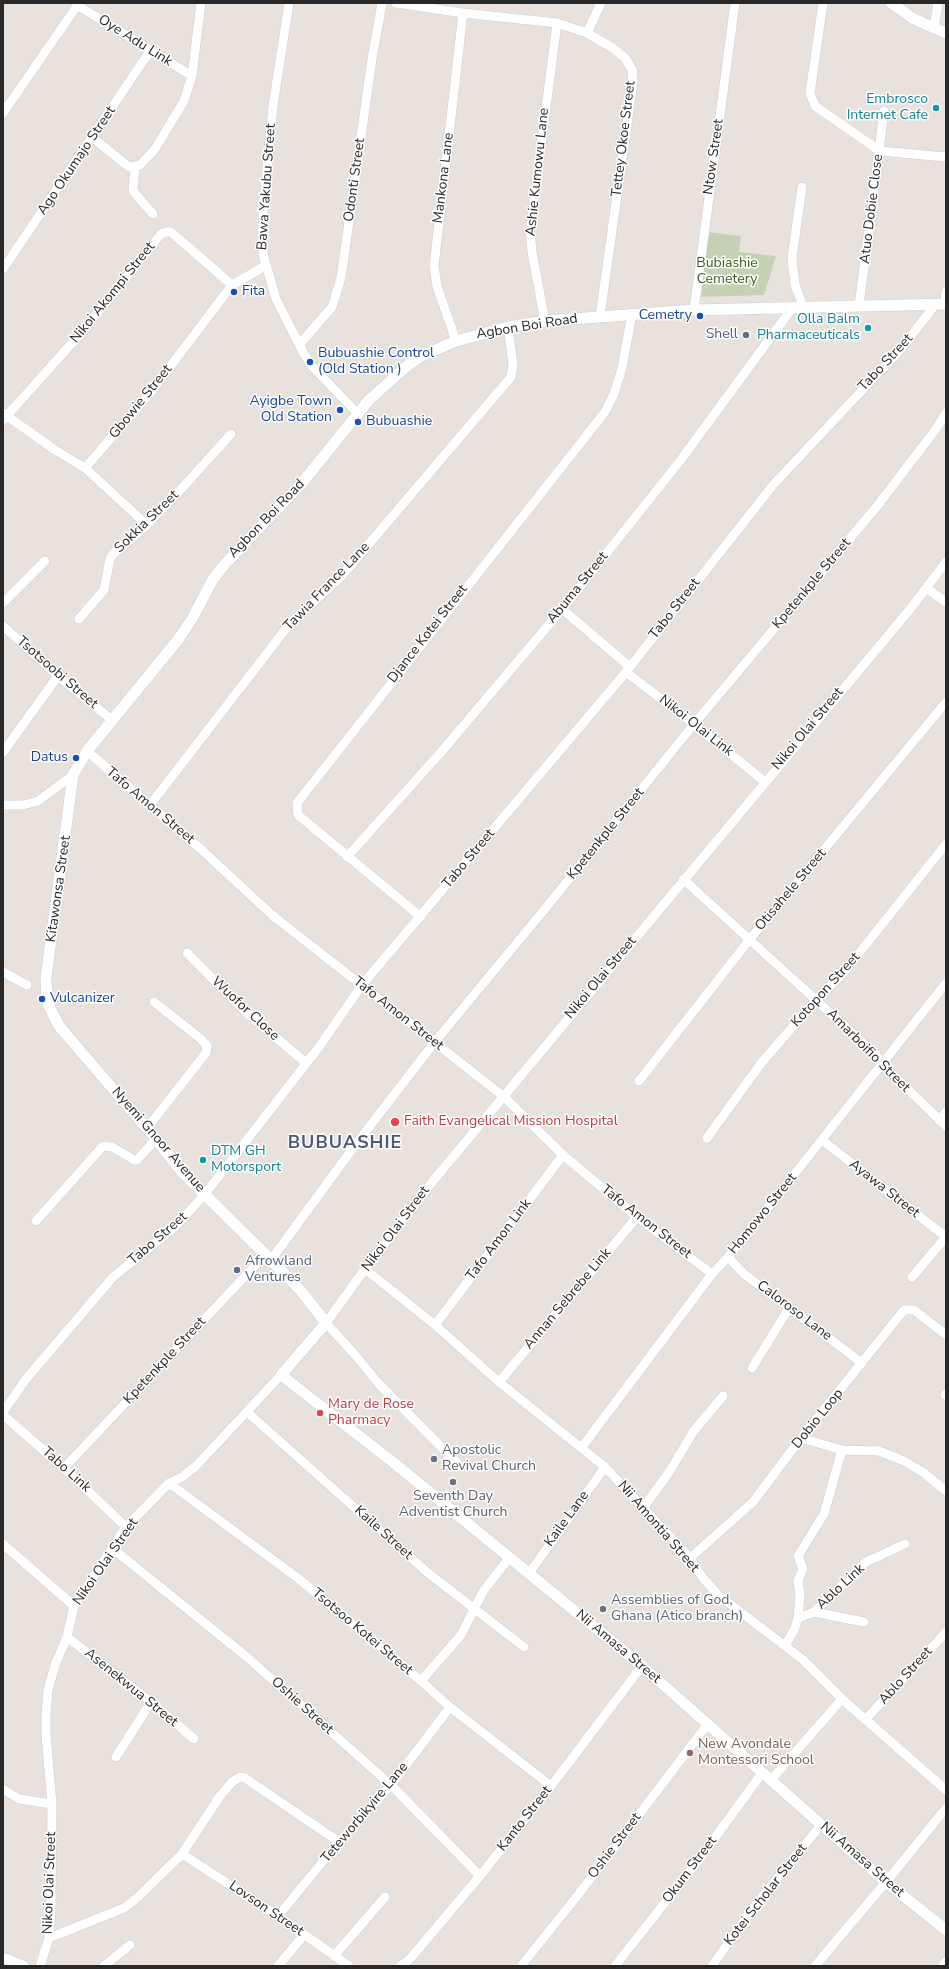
<!DOCTYPE html>
<html>
<head>
<meta charset="utf-8">
<style>
  body { margin:0 }
  #map { position:relative; width:949px; height:1969px; overflow:hidden; background:#e9e1db; font-family:"Nunito Sans",sans-serif }
  canvas { display:block }
  .frame { position:absolute; inset:0; border:4px solid #282828; pointer-events:none }
</style>
</head>
<body>
<div id="map">
<canvas width="949" height="1969"></canvas>
<div class="frame"></div>
</div>
<script>
const context = document.querySelector('canvas').getContext('2d');
context.lineJoin = 'round';
function paint(path, color) {
  context.fillStyle = color;
  context.fill(path, 'evenodd');
}
function poly(rows) {
  const path = new Path2D();
  for (const r of rows) {
    path.moveTo(r[0], r[1]);
    for (let i = 2; i < r.length; i += 2) path.lineTo(r[i], r[i + 1]);
  }
  return path;
}
function trace(path, color, width, dash) {
  context.strokeStyle = color;
  context.lineWidth = width;
  context.lineCap = dash ? 'butt' : 'round';
  context.setLineDash(dash || []);
  context.stroke(path);
}
function write(font, color, halo, rows, align = 'center') {
  context.font = font + ' "Nunito Sans",sans-serif';
  context.lineWidth = 3;
  context.setLineDash([]);
  context.textBaseline = 'middle';
  context.strokeStyle = halo;
  context.fillStyle = color;
  for (const [text, x, y, turn = 0] of rows) {
    context.save();
    context.translate(x, y);
    context.rotate((+turn || 0) * Math.PI / 180);
    context.textAlign = isNaN(turn) ? turn : align;
    if (halo) context.strokeText(text, 0, 0);
    context.fillText(text, 0, 0);
    context.restore();
  }
}
const cemetery = poly([
  [708,232,741,236,739,252,776,256,764,295,701,297]
]);
const minor = poly([
  [289,3,273,106,263,211,263,254,276,299,304,354,311,365,358,414],
  [396,3,463,13,557,23,587,33,613,48,625,58,632,69,633,82,600,316],
  [823,3,810,93,815,106,880,151,946,157],
  [77,5,192,76],
  [934,29,938,3],
  [587,33,601,3],
  [3,113,79,3],
  [93,138,129,167,140,165,155,149,184,101,192,76,201,3],
  [135,167,133,191,153,214],
  [802,187,792,258,795,285,803,306],
  [3,269,150,51],
  [945,304,946,291],
  [859,306,884,111],
  [694,310,735,3],
  [545,321,532,252,530,231,557,23],
  [456,341,437,286,434,266,463,13],
  [299,345,332,307,341,278,372,59,382,3],
  [3,413,55,450,85,468,151,392,232,285,265,266],
  [3,420,82,332,161,234,166,232,171,232,232,285],
  [85,468,147,525],
  [926,588,946,602],
  [3,603,45,561],
  [562,609,630,667],
  [79,619,104,590,110,559,113,554,147,525,184,486,231,434],
  [3,626,58,676,112,720],
  [626,672,694,724,765,782],
  [87,751,203,851,272,915,503,1096,563,1155,637,1217,712,1274],
  [3,752,58,676],
  [3,805,23,805,38,801,73,775],
  [150,805,291,622,339,579,511,377,513,365,508,327],
  [347,857,442,751,562,609,680,461,793,307],
  [683,879,873,1052,891,1073,946,1126],
  [421,917,298,815,297,803,605,412,614,394,622,368,632,314],
  [187,953,246,1012,306,1063],
  [3,972,27,985],
  [639,1081,750,939,946,702],
  [939,1120,946,1112],
  [147,1128,206,1053,207,1046,201,1039,154,1002],
  [707,1138,762,1062,816,1000,844,972,946,844],
  [822,1140,946,1237],
  [36,1221,103,1146,112,1147,134,1160,137,1160,156,1139],
  [728,1257,744,1274,862,1363],
  [271,1260,353,1148,434,1043,549,904,694,724,878,505,936,429,946,413],
  [365,1269,435,1325,499,1382,605,1467,690,1558,703,1578,717,1594,802,1659,842,1699,946,1790],
  [912,1277,946,1237],
  [435,1325,563,1155],
  [752,1368,789,1308],
  [499,1382,637,1217],
  [945,1395,946,1394],
  [3,1412,26,1379,113,1277,175,1227,205,1194,319,1047,362,985,626,672,773,485,900,350,935,305],
  [247,1412,428,1573,524,1647],
  [3,1415,64,1468,126,1527],
  [801,1438,842,1450,879,1451,904,1461,924,1473,946,1491],
  [582,1447,712,1274,728,1257,778,1195,946,983],
  [457,1463,378,1383,356,1356,326,1323,365,1269,433,1181,911,608,946,562],
  [64,1468,266,1254],
  [169,1483,299,1579,421,1681,450,1707,551,1786],
  [643,1508,668,1474,693,1432,723,1396],
  [3,1544,74,1606],
  [112,1548,248,1658,391,1785,480,1876],
  [690,1558,753,1502,801,1438,904,1310,914,1310,946,1335],
  [530,1572,605,1467],
  [814,1612,864,1622],
  [798,1618,814,1612,866,1562,905,1544],
  [67,1637,151,1702,194,1739],
  [785,1646,795,1628,798,1618,800,1595,798,1581,803,1569,798,1556,824,1514,842,1450],
  [421,1681,461,1635,484,1590,510,1557],
  [866,1719,946,1632],
  [116,1757,151,1702],
  [771,1780,842,1699],
  [3,1789,19,1799,52,1804],
  [182,1854,278,1916,349,1966],
  [278,1916,339,1842,391,1785,450,1707],
  [49,1938,124,1908,137,1898,182,1854,220,1796,232,1782,240,1777,245,1778,339,1842],
  [334,1956,385,1897],
  [40,1966,49,1938,51,1910,52,1804,46,1735,46,1714,48,1690,55,1665,67,1637,74,1606,126,1527,169,1483,182,1477,196,1466,281,1375],
  [104,1966,130,1945],
  [278,1966,304,1935],
  [400,1966,409,1960,480,1876,551,1786,642,1666],
  [521,1966,578,1895,707,1725],
  [615,1966,701,1857,762,1773],
  [712,1966,755,1905,821,1825],
  [815,1966,886,1882,946,1808]
]);
const tertiary = poly([
  [891,3,914,19,946,33],
  [946,304,694,310,545,321,508,327,456,341,419,357,407,366,369,400,301,484,226,563,213,579,192,619,177,641,87,751,73,775,46,977,47,1002,59,1026,156,1139,182,1172,271,1260,301,1291,326,1323,281,1375,394,1463,642,1666,886,1882,946,1930],
  [3,1958,23,1966],
  [944,1966,946,1963]
]);
const markers = [
  [936,108,4,"#0f9aa8"],
  [234,292,4,"#1a4fb4"],
  [700,316,4,"#1a4fb4"],
  [868,328,4,"#0f9aa8"],
  [746,335,4,"#5c6f8a"],
  [310,362,4,"#1a4fb4"],
  [340,410,4,"#1a4fb4"],
  [358,422,4,"#1a4fb4"],
  [76,758,4,"#1a4fb4"],
  [42,999,4,"#1a4fb4"],
  [395,1122,5,"#e0444e"],
  [203,1160,4,"#0f9aa8"],
  [237,1270,4,"#5c6f8a"],
  [320,1413,4,"#e0444e"],
  [434,1459,4,"#6b7280"],
  [453,1482,4,"#6b7280"],
  [603,1609,4,"#6b7280"],
  [690,1753,4,"#8d6e63"]
];
const streetNames = [
  ["Oye Adu Link",135,41,32],
  ["Tettey Okoe Street",624,139,-83],
  ["Ntow Street",714,157,-82],
  ["Ago Okumajo Street",77,161,-56],
  ["Ashie Kumowu Lane",538,172,-84],
  ["Mankona Lane",444,178,-83],
  ["Odonti Street",355,180,-82],
  ["Bawa Yakubu Street",267,187,-86],
  ["Atuo Dobie Close",872,209,-83],
  ["Nikoi Akompi Street",113,293,-51],
  ["Agbon Boi Road",527,327,-9],
  ["Tabo Street",886,363,-47],
  ["Gbowie Street",141,402,-51],
  ["Agbon Boi Road",267,519,-46],
  ["Sokkia Street",147,522,-44],
  ["Kpetenkple Street",812,584,-50],
  ["Tawia France Lane",327,587,-46],
  ["Abuma Street",578,588,-51],
  ["Tabo Street",675,609,-52],
  ["Djance Kotei Street",428,634,-52],
  ["Tsotsoobi Street",57,673,41],
  ["Nikoi Olai Link",696,726,38],
  ["Nikoi Olai Street",808,729,-50],
  ["Tafo Amon Street",150,806,40],
  ["Kpetenkple Street",606,834,-51],
  ["Tabo Street",469,859,-50],
  ["Kitawonsa Street",59,889,-82],
  ["Otisahele Street",791,890,-50],
  ["Nikoi Olai Street",601,978,-50],
  ["Kotopon Street",826,990,-48],
  ["Wuofor Close",245,1009,43],
  ["Tafo Amon Street",398,1014,38],
  ["Amarboifio Street",868,1051,45],
  ["Nyemi Gnoor Avenue",158,1140,49],
  ["Ayawa Street",884,1189,38],
  ["Homowo Street",763,1214,-51],
  ["Tafo Amon Street",646,1222,38],
  ["Nikoi Olai Street",396,1229,-53],
  ["Tabo Street",158,1239,-41],
  ["Tafo Amon Link",499,1240,-53],
  ["Annan Sebrebe Link",568,1299,-50],
  ["Caloroso Lane",794,1311,37],
  ["Kpetenkple Street",165,1361,-47],
  ["Dobio Loop",818,1419,-51],
  ["Tabo Link",66,1470,42],
  ["Kaile Lane",567,1519,-54],
  ["Nii Amontia Street",658,1527,49],
  ["Kaile Street",383,1533,42],
  ["Nikoi Olai Street",106,1562,-55],
  ["Ablo Link",841,1587,-43],
  ["Tsotsoo Kotei Street",362,1632,40],
  ["Nii Amasa Street",618,1647,40],
  ["Ablo Street",906,1676,-48],
  ["Asenekwua Street",131,1688,39],
  ["Oshie Street",302,1706,42],
  ["Teteworbikyire Lane",365,1813,-50],
  ["Kanto Street",525,1819,-52],
  ["Oshie Street",615,1846,-53],
  ["Nii Amasa Street",862,1860,41],
  ["Okum Street",690,1870,-53],
  ["Nikoi Olai Street",50,1883,-88],
  ["Kotei Scholar Street",766,1895,-52],
  ["Lovson Street",266,1909,34]
];
const cultureNames = [
  ["Embrosco",928,100],
  ["Internet Cafe",928,116],
  ["Olla Balm",860,320],
  ["Pharmaceuticals",860,336],
  ["DTM GH",211,1152,"left"],
  ["Motorsport",211,1168,"left"]
];
const parkNames = [
  ["Bubiashie",727,264],
  ["Cemetery",727,280]
];
const transitNames = [
  ["Fita",242,292],
  ["Cemetry",692,316,"right"],
  ["Bubuashie Control",318,354],
  ["(Old Station )",318,370],
  ["Ayigbe Town",332,402,"right"],
  ["Old Station",332,418,"right"],
  ["Bubuashie",366,422],
  ["Datus",68,758,"right"],
  ["Vulcanizer",50,999]
];
const serviceNames = [
  ["Shell",738,335],
  ["Afrowland",245,1262,"left"],
  ["Ventures",245,1278,"left"]
];
const healthNames = [
  ["Faith Evangelical Mission Hospital",404,1122],
  ["Mary de Rose",328,1405],
  ["Pharmacy",328,1421]
];
const worshipNames = [
  ["Apostolic",442,1451],
  ["Revival Church",442,1467],
  ["Seventh Day",453,1497,"center"],
  ["Adventist Church",453,1513,"center"],
  ["Assemblies of God,",611,1601],
  ["Ghana (Atico branch)",611,1617]
];
const educationNames = [
  ["New Avondale",698,1745],
  ["Montessori School",698,1761]
];
const districtNames = [
  ["BUBUASHIE",345,1144]
];
paint(cemetery, '#c5d1b4');
trace(minor, '#c9ced8', 10);
trace(tertiary, '#c9ced8', 12);
trace(minor, '#fff', 9);
trace(tertiary, '#fff', 11);
for (const [x, y, r, color] of markers) {
  const dot = new Path2D();
  dot.arc(x, y, r, 0, 2 * Math.PI);
  context.fillStyle = color;
  context.fill(dot);
  trace(dot, '#fff', 1.5);
}
write('14px', '#282828', '#fff', streetNames);
write('14px', '#0d838f', '#fff', cultureNames, 'right');
write('14px', '#345c20', '#fff', parkNames);
write('14px', '#164399', '#fff', transitNames, 'left');
write('14px', '#4e5e75', '#fff', serviceNames, 'right');
write('14px', '#be3a42', '#fff', healthNames, 'left');
write('14px', '#5b616d', '#fff', worshipNames, 'left');
write('14px', '#785e54', '#fff', educationNames, 'left');
context.letterSpacing = '1px';
write('bold 18px', '#4d5873', '#fff', districtNames);
context.letterSpacing = '0px';
</script>
</body>
</html>
